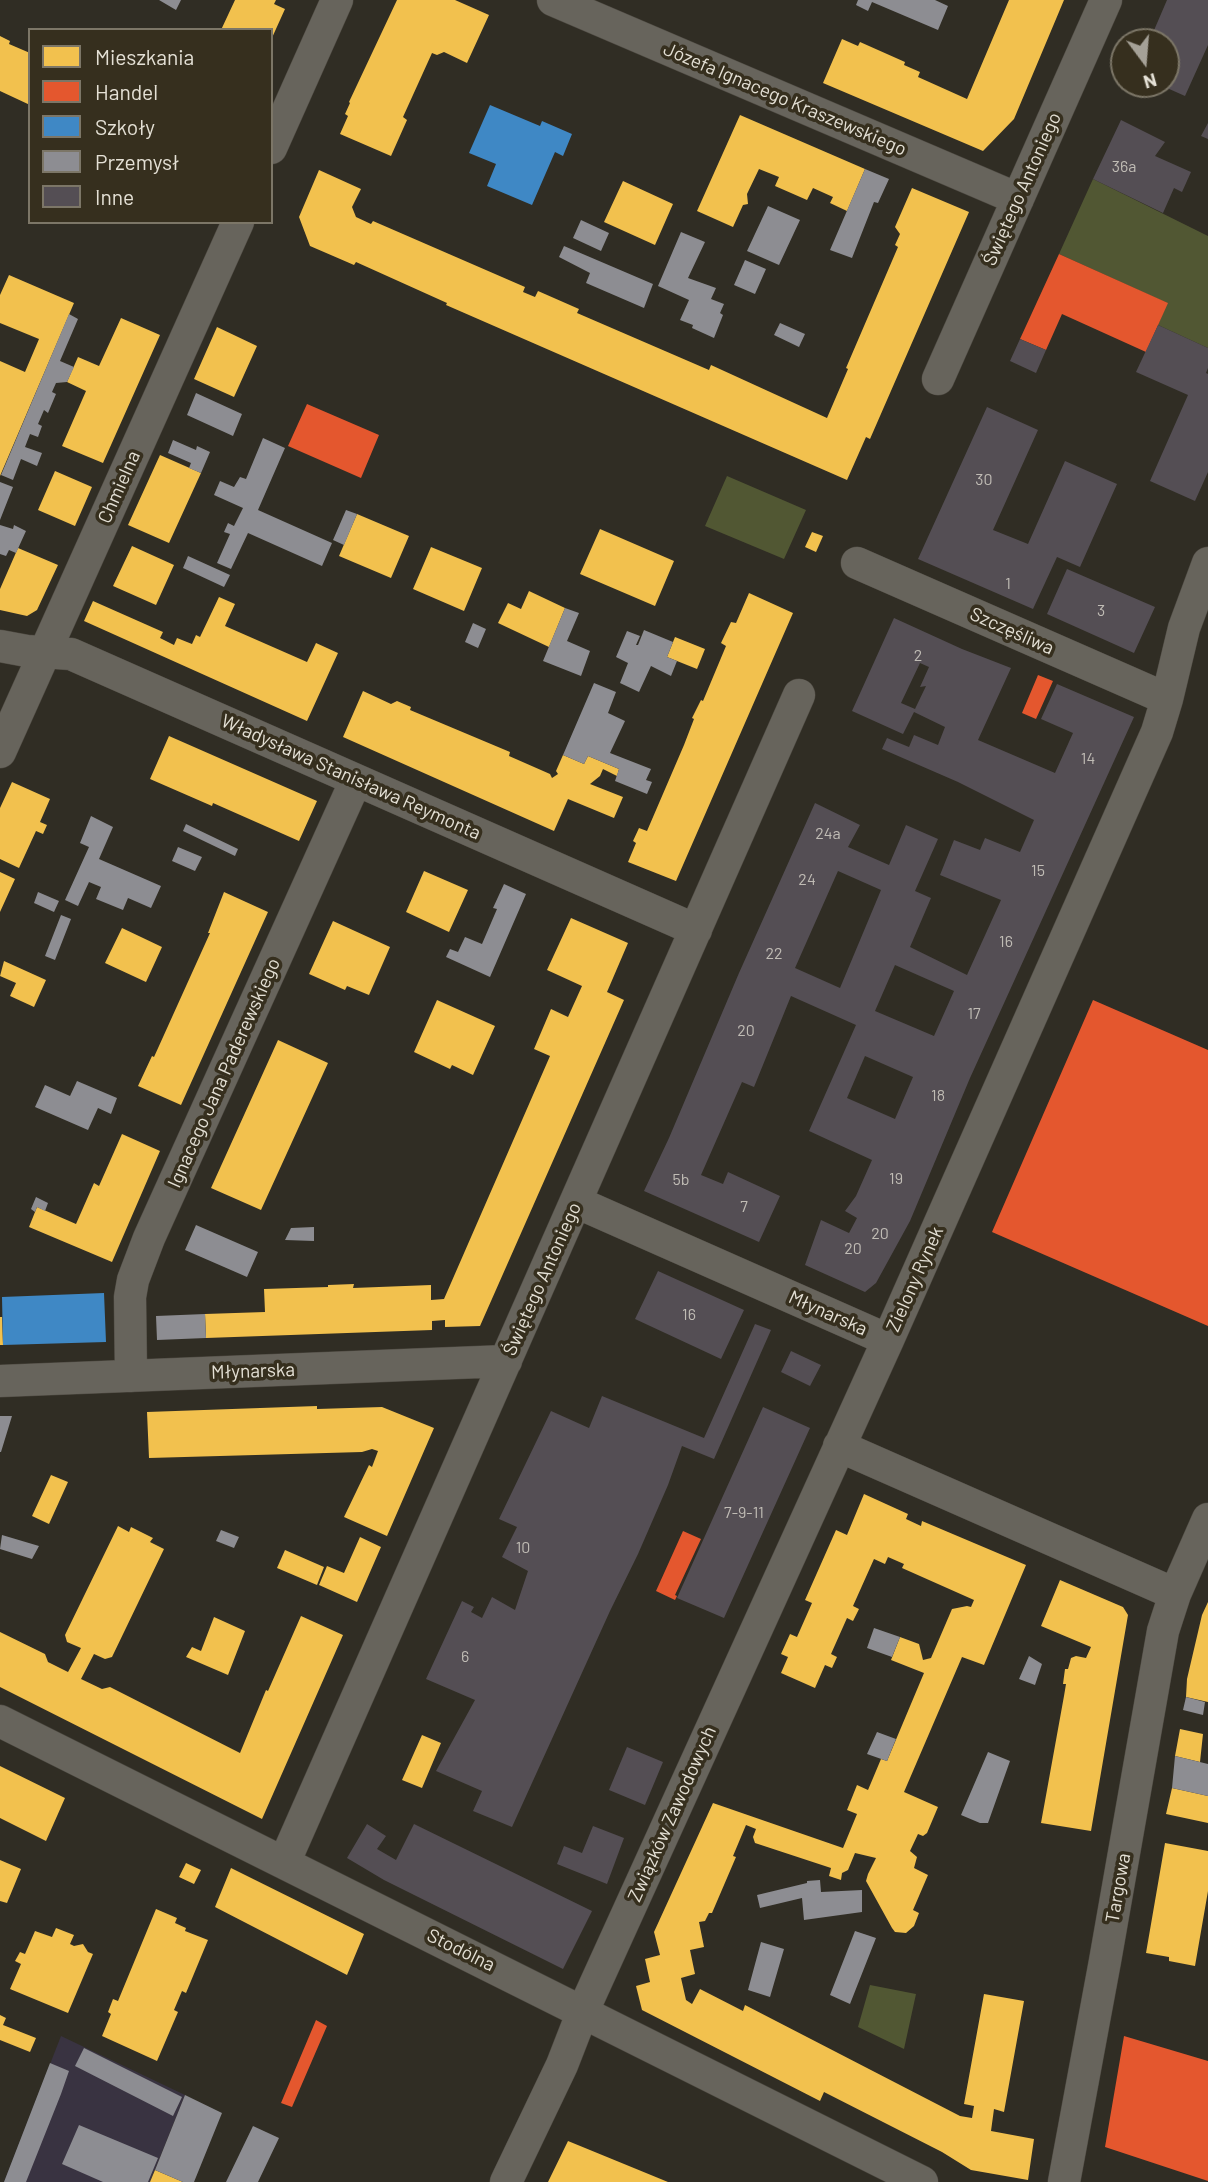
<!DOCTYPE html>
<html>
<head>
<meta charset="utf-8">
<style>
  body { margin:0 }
  #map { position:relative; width:1208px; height:2182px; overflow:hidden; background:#302d24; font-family:Barlow,sans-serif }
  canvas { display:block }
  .legend { position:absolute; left:28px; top:28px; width:245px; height:196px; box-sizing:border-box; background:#362f1e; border:2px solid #7c7667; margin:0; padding:9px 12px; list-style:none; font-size:21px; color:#e4e0d5 }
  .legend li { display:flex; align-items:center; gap:14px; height:35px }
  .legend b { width:35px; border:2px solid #7c7667 }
  .north { position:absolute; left:1110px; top:28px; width:70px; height:70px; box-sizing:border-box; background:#362f1e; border:2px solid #7c7667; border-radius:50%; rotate:164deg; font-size:19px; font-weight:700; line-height:28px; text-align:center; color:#e4e0d5 }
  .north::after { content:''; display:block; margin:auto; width:24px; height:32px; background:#a5a197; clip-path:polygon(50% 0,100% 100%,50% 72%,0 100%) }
</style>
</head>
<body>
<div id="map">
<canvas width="1208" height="2182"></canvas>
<ul class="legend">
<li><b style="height:19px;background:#f2c14e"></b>Mieszkania</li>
<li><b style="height:19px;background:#e4572e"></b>Handel</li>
<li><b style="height:19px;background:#3f88c5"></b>Szkoły</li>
<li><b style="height:19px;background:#8d8d92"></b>Przemysł</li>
<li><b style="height:19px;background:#544e54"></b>Inne</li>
</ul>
<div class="north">N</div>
</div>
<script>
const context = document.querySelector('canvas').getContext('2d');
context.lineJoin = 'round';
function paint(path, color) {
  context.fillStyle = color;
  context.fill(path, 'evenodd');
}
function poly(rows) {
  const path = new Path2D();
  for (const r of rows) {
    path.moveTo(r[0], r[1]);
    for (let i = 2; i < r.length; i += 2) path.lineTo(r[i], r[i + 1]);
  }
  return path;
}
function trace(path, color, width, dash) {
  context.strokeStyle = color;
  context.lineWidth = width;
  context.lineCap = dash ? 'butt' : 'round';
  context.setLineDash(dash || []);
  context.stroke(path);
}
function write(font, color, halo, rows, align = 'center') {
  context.font = font + ' Barlow,sans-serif';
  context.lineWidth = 7;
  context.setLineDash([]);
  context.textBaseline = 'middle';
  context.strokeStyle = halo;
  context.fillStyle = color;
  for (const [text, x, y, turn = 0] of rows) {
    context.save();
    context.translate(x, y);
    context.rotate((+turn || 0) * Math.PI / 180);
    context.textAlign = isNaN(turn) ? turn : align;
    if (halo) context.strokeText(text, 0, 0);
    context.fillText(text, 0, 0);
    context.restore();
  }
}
const industrial = poly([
  [61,2036,185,2095,150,2182,4,2182]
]);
const green = poly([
  [1093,179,1208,236,1208,348,1158,325,1167,303,1059,254],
  [727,476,806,510,784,559,705,526],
  [870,1985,916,1994,904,2049,858,2027]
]);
const homes = poly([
  [235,0,276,0,274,4,285,9,271,40,271,30,221,30],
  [397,0,455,0,489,15,467,63,444,52,437,55,432,53,403,117,407,120,391,156,340,134,348,116,345,114,350,103,349,102],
  [1009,0,1064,0,1014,119,983,151,823,83,842,39,858,46,860,42,905,62,904,65,920,72,918,77,967,99],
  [0,36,10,41,9,44,30,53,30,105,0,91],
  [740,115,865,169,847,211,830,203,833,197,813,188,807,200,775,186,779,177,759,169,747,194,748,204,743,205,733,227,697,211],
  [319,170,361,189,352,207,356,217,371,224,373,221,525,287,523,292,535,297,538,291,579,309,577,313,709,370,711,365,827,418,848,369,846,368,898,247,895,245,900,234,895,227,912,188,969,212,870,439,866,437,847,480,446,305,447,303,356,262,354,265,310,246,299,217],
  [623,181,673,204,655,245,604,222],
  [9,275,74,303,0,476,0,361,25,372,39,339,0,323,0,295],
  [121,318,160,335,103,463,62,446,86,391,67,382,78,357,99,366],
  [217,327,257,346,234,397,194,379],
  [160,455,201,473,169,543,128,525],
  [55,471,92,487,75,526,38,510],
  [357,514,409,536,391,578,339,556],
  [600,529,674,561,655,606,580,574],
  [812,532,823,536,816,552,805,547],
  [132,546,174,565,156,605,113,586],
  [431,547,482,568,464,611,413,589],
  [18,548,58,565,37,610,27,616,0,610,0,589],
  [529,591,565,608,549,647,498,623,508,603,521,609],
  [749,593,793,613,676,881,628,862,636,843,633,841,639,828,647,831,684,745,694,719,692,718,701,700,703,701,726,646,721,643,731,622,736,623],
  [219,597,235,604,225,626,307,662,316,643,338,653,307,721,84,621,93,601,163,632,160,638,174,645,177,638,192,644,196,635,200,637],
  [675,637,705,649,697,669,667,657],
  [363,691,391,704,397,701,411,707,410,710,510,752,509,756,550,774,552,778,558,774,556,771,563,755,584,764,588,756,619,769,617,776,603,769,600,776,590,784,623,797,614,818,568,799,554,831,343,737],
  [169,736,317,801,299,841,213,803,212,806,150,779],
  [12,782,50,799,40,822,47,825,43,834,36,831,19,868,0,859,0,808],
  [424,871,468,890,449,932,406,912],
  [0,872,15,879,0,912],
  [224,892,268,912,181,1105,138,1086,152,1056,154,1057,210,933,208,933],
  [571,918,628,943,607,992,624,1000,480,1326,445,1327,445,1320,432,1321,432,1330,206,1338,205,1314,265,1312,264,1289,328,1287,328,1285,354,1284,353,1288,431,1285,431,1300,444,1299,550,1056,534,1049,551,1009,568,1017,582,986,547,970],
  [333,921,390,947,369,995,347,986,345,990,309,974],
  [122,928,162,947,146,982,105,963],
  [4,961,46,980,34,1007,10,996,16,983,0,976],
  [437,1000,495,1026,473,1075,452,1065,450,1069,414,1052],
  [278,1040,328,1063,261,1210,211,1188],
  [122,1134,160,1151,112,1262,29,1227,37,1207,76,1224,94,1183,99,1186],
  [0,1317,2,1317,3,1345,0,1345],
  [317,1406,317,1409,382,1407,434,1428,387,1536,344,1517,369,1465,372,1467,378,1451,372,1449,362,1452,149,1458,147,1412],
  [51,1475,68,1482,49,1524,32,1516],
  [864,1494,908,1514,906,1519,921,1526,922,1521,1026,1565,984,1665,962,1657,904,1792,938,1807,927,1833,923,1836,918,1834,910,1851,917,1857,914,1868,928,1875,913,1910,919,1913,914,1926,906,1933,895,1932,892,1928,866,1881,868,1874,876,1858,855,1853,848,1870,842,1873,841,1880,829,1876,831,1868,755,1843,753,1837,756,1829,746,1825,733,1856,736,1857,712,1913,709,1913,705,1921,699,1922,704,1947,690,1950,695,1974,681,1978,686,2000,692,2004,700,1989,743,2011,745,2005,960,2116,972,2118,974,2106,964,2104,984,1994,1024,2001,1004,2112,994,2109,991,2131,1034,2139,1028,2180,971,2170,942,2152,824,2092,820,2101,642,2010,636,1986,650,1982,645,1959,660,1955,654,1932,713,1803,843,1848,857,1814,847,1810,857,1785,868,1790,881,1759,887,1761,924,1673,891,1660,900,1637,919,1644,923,1660,931,1658,952,1609,967,1606,971,1607,974,1600,902,1568,904,1564,888,1557,885,1564,874,1559,853,1606,859,1609,853,1621,847,1618,831,1654,837,1657,832,1668,825,1665,815,1688,781,1673,788,1657,781,1654,790,1634,797,1637,812,1603,805,1600,836,1530,847,1535],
  [118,1526,129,1532,131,1527,153,1538,150,1542,164,1549,112,1657,105,1659,94,1654,81,1679,102,1689,110,1687,240,1753,266,1690,268,1691,301,1616,343,1635,262,1819,0,1687,0,1632,45,1654,48,1662,68,1672,81,1648,67,1642,65,1635],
  [360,1537,381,1547,357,1602,319,1585,327,1566,344,1573],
  [285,1550,324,1567,317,1585,277,1568],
  [1060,1580,1123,1607,1128,1615,1091,1831,1041,1823,1064,1696,1066,1684,1063,1684,1065,1669,1068,1669,1071,1658,1076,1656,1086,1658,1091,1647,1041,1626],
  [1208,1602,1208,1702,1186,1697,1187,1679,1202,1615],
  [214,1617,245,1631,228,1675,186,1657,192,1647,201,1651],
  [1180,1729,1203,1734,1200,1762,1175,1756],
  [422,1735,441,1743,422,1788,402,1780],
  [0,1766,65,1798,46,1841,0,1818],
  [1172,1788,1208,1796,1208,1823,1166,1814],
  [1165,1843,1208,1851,1208,1891,1195,1966,1169,1961,1169,1957,1146,1953],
  [0,1860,21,1869,7,1903,0,1901],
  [186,1863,201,1870,194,1884,179,1877],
  [231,1868,364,1934,347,1975,215,1907],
  [156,1909,177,1918,175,1923,186,1928,185,1931,208,1940,186,1993,182,1991,174,2010,178,2012,157,2061,102,2036,111,2014,108,2012,113,1999,118,2001],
  [56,1928,74,1935,70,1944,74,1946,83,1944,88,1952,93,1954,68,2013,10,1989,21,1964,15,1961,20,1952,25,1954,35,1931,52,1937],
  [0,2015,6,2018,3,2025,36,2038,30,2052,0,2040],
  [568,2141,668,2182,548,2182],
  [155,2170,183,2182,150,2182]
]);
const shops = poly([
  [1059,254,1168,303,1146,352,1062,314,1046,350,1020,339],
  [307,404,379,435,361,478,288,446],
  [1038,675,1053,681,1036,719,1022,713],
  [1093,1000,1208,1050,1208,1326,992,1232],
  [683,1531,701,1539,675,1595,677,1596,675,1600,656,1591],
  [316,2020,327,2026,292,2107,281,2103],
  [1124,2036,1208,2061,1208,2181,1105,2147]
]);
const schools = poly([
  [490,105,540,126,542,121,572,134,563,156,555,152,532,205,487,186,496,164,469,153],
  [104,1293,106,1342,3,1345,2,1297]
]);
const industry = poly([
  [159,0,181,0,176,10],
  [858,0,935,0,948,6,938,30,872,2,868,11,856,5],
  [865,169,889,179,878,203,874,202,852,258,830,250],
  [768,206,800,220,779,265,747,251],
  [581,220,609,233,601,251,573,238],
  [681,232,705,242,688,278,716,288,711,299,724,304,720,313,723,315,714,338,692,328,693,325,680,320,689,300,658,286],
  [564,246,653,284,644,308,586,283,590,273,559,257],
  [745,260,766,269,755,294,734,285],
  [69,314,78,319,60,361,74,367,67,382,56,383,52,392,56,394,48,413,44,410,38,424,42,426,38,437,30,434,25,447,42,453,37,466,21,459,13,480,1,475],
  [780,323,805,334,799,347,774,335],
  [196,393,242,414,233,436,187,415],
  [263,438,285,448,258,510,332,543,322,566,248,533,231,569,217,563,230,534,224,532,228,523,234,526,243,508,214,495,220,481,234,487,240,477,246,479],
  [173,440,196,450,197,446,210,452,201,473,189,468,191,463,168,453],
  [0,482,13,487,0,520],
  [346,510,357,514,344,545,333,540],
  [0,525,13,529,14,525,26,531,16,553,9,550,6,556,0,554],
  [188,556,230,575,224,587,183,568],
  [565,608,579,613,567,641,590,651,581,676,543,661],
  [473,623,486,629,478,648,465,642],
  [644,630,673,642,667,657,677,661,671,676,651,666,639,692,620,683,628,663,616,657,627,631,640,636,636,645,638,645],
  [594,683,616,692,608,713,625,721,610,753,651,769,646,780,652,782,647,794,615,781,619,769,588,756,584,764,563,755],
  [91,816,113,827,99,859,161,886,151,908,128,898,123,910,96,899,101,887,89,882,78,906,65,900,89,847,80,843],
  [186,824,238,849,235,856,183,831],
  [178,847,202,857,195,871,172,861],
  [504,884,526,894,490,977,446,957,450,949,458,952,465,937,482,944,497,909,493,908],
  [38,892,59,901,54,912,34,903],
  [61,915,71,919,55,960,45,956],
  [77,1081,117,1098,111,1114,98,1108,88,1130,35,1107,45,1085,70,1096],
  [36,1197,48,1203,45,1211,37,1207,35,1212,31,1209],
  [196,1225,258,1252,247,1277,185,1250],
  [314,1227,314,1241,285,1240,291,1228],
  [205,1314,206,1338,157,1340,156,1316],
  [0,1416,12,1416,1,1452,0,1452],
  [221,1530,239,1537,234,1548,216,1541],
  [2,1535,39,1546,32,1559,0,1549],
  [874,1628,900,1637,892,1657,867,1648],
  [1029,1656,1042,1664,1035,1685,1019,1679],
  [1186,1697,1205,1702,1203,1715,1183,1710],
  [877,1732,896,1739,887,1761,867,1754],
  [988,1752,1010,1761,988,1823,980,1823,961,1815],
  [1175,1756,1208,1764,1208,1796,1172,1788],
  [820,1880,821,1892,862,1890,862,1912,804,1920,802,1898,760,1908,757,1895,807,1883,807,1881],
  [855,1931,876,1938,850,2004,830,1995],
  [761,1942,784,1949,770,1997,748,1990],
  [84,2048,182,2097,173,2116,75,2066],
  [50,2063,69,2071,61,2094,26,2182,4,2182],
  [185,2095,222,2113,194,2182,183,2182,155,2170],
  [79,2125,158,2158,148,2182,103,2182,62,2164],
  [253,2126,279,2138,258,2182,226,2182]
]);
const building = poly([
  [1167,0,1208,0,1208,45,1185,96,1158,84,1166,84,1166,42,1149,42],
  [1121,120,1165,142,1155,156,1191,172,1182,192,1174,188,1163,213,1093,179],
  [1208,123,1208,139,1201,136],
  [1158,325,1208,348,1208,368,1206,373,1208,374,1208,472,1195,501,1150,481,1188,395,1136,372],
  [1020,339,1046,350,1036,373,1010,361],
  [987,407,1038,430,993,530,1028,544,1065,461,1117,484,1080,567,1057,557,1033,609,918,559],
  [1067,569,1155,607,1134,653,1047,614],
  [894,618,962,649,1011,668,978,740,1055,773,1073,733,1041,719,1057,684,1134,717,970,1078,910,1221,876,1283,865,1292,805,1265,821,1220,849,1233,857,1218,845,1211,856,1196,872,1160,809,1131,856,1025,791,996,754,1087,742,1082,701,1175,723,1184,728,1172,780,1196,759,1242,644,1191,669,1138,739,973,815,803,860,825,848,847,889,865,906,825,938,839,915,891,931,898,910,947,967,975,1001,900,940,875,954,840,980,850,985,838,1020,852,1034,820,958,782,882,749,887,738,909,747,914,735,938,745,945,727,914,712,903,734,852,711],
  [920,663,929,667,920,687,926,686,915,709,901,703],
  [838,871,881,890,840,988,795,968],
  [895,965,954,991,934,1036,875,1011],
  [865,1056,913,1077,895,1119,847,1098],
  [658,1271,744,1310,721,1359,635,1319],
  [755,1324,771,1330,714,1459,682,1446,668,1485,638,1554,610,1611,512,1827,473,1811,482,1791,436,1771,475,1700,426,1679,462,1601,474,1607,471,1612,482,1618,492,1597,515,1610,528,1571,502,1557,517,1527,499,1519,551,1411,589,1428,602,1396,704,1438],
  [791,1351,821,1365,810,1386,781,1372],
  [763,1407,810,1428,724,1618,677,1598],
  [627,1747,663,1762,645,1805,609,1790],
  [367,1824,386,1836,377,1849,396,1860,414,1824,592,1911,563,1969,384,1880,347,1858],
  [593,1826,624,1838,607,1884,557,1864,564,1846,582,1853]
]);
const minor = poly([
  [553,0,1018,199],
  [271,148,337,0],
  [938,379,1106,0],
  [857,563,1167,699],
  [0,646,27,651,71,654,696,930],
  [0,752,238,222],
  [576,1202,888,1340],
  [131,1376,130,1297,133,1280,149,1238,356,780],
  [0,1381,506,1361],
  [839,1446,1175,1594],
  [0,1721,922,2182],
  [284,1863,799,695],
  [506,2182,562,2065,583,2011,888,1340,1157,732,1167,699,1184,628,1208,563],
  [1064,2182,1105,1961,1163,1631,1175,1594,1208,1519]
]);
const numberNames = [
  ["36a",1124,167],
  ["30",984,480],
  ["1",1008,584],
  ["3",1101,611],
  ["2",918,656],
  ["14",1088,759],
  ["24a",828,834],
  ["15",1038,871],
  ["24",807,880],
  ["16",1006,942],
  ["22",774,954],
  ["17",974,1014],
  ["20",746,1031],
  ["18",938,1096],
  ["19",896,1179],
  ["5b",681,1180],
  ["7",744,1207],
  ["20",880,1234],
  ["20",853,1249],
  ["16",689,1315],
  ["7-9-11",744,1513],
  ["10",523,1548],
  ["6",465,1657]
];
const streetNames = [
  ["Józefa Ignacego Kraszewskiego",785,99,23],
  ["Świętego Antoniego",1022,189,-66],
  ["Chmielna",119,487,-66],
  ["Szczęśliwa",1012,631,24],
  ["Władysława Stanisława Reymonta",351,777,24],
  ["Ignacego Jana Paderewskiego",224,1073,-66],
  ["Świętego Antoniego",542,1279,-66],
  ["Zielony Rynek",915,1279,-66],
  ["Młynarska",828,1313,24],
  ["Młynarska",253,1371,-2],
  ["Związków Zawodowych",672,1814,-66],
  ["Targowa",1118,1888,-80],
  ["Stodólna",461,1950,26]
];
paint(industrial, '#393341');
paint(green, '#515733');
paint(homes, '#f2c14e');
paint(shops, '#e4572e');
paint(schools, '#3f88c5');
paint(industry, '#8d8d92');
paint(building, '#544e54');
trace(minor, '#4d4941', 33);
trace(minor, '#67645c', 32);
write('16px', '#c0bcb5', null, numberNames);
write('19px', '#e4e0d5', '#362f1e', streetNames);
</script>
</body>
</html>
